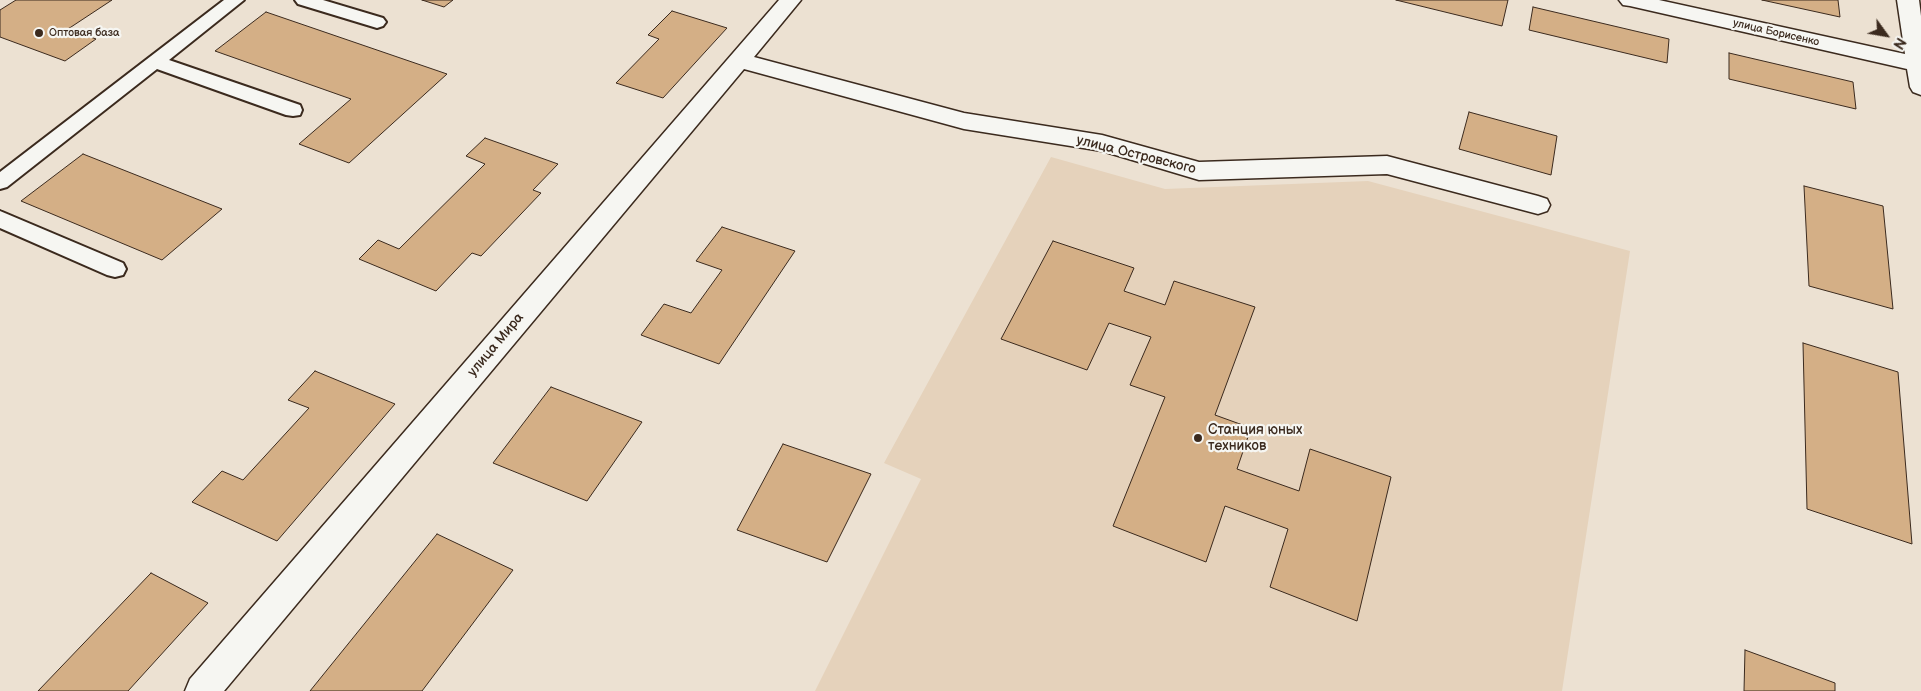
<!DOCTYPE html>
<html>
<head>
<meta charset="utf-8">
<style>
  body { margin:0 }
  #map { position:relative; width:1921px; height:691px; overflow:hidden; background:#ece1d2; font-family:"Balsamiq Sans",sans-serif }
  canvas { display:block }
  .north { position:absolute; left:1861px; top:10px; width:50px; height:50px; -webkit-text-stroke:4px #f6f6f2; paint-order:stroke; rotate:122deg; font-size:14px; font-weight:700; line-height:20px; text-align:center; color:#3b2a1e }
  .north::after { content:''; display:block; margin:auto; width:18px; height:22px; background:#3b2a1e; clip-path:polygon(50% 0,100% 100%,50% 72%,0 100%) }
</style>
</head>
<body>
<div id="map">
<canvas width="1921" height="691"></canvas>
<div class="north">N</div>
</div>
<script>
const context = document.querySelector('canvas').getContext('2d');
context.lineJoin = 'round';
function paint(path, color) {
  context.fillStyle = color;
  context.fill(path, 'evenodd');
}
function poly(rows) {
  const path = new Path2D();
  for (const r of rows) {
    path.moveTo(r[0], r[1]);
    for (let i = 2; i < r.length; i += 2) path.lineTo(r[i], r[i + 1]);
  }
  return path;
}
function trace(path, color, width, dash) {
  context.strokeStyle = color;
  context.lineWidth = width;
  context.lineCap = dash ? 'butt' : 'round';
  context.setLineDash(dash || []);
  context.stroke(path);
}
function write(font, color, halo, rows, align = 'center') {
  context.font = font + ' "Balsamiq Sans",sans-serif';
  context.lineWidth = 4.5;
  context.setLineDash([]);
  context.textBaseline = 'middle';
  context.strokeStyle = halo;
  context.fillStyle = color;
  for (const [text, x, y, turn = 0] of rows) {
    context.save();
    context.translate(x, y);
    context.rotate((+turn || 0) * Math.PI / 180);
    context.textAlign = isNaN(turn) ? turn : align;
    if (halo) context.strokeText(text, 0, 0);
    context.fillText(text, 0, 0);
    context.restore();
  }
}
const built = poly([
  [1051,157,1165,189,1368,181,1630,251,1562,691,815,691,921,479,884,463]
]);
const building = poly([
  [16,0,112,0,68,29,96,39,65,61,0,37,0,10,16,0],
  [422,0,453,0,444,7,422,0],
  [1396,0,1508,0,1502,26,1396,0],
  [1762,0,1838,0,1840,17,1762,0],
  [1533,7,1669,39,1667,63,1529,30,1533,7],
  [672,11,727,28,663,98,616,83,659,39,648,35,672,11],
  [266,12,447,74,349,163,299,144,351,99,215,51,266,12],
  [1729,53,1853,82,1856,109,1729,79,1729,53],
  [1469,112,1557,136,1551,175,1459,149,1469,112],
  [485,138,558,164,533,190,541,193,481,256,472,253,436,291,359,259,378,240,399,249,485,164,466,156,485,138],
  [83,154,222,209,162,260,21,201,83,154],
  [1804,186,1883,206,1893,309,1809,286,1804,186],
  [722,227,795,251,719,364,641,335,664,304,691,313,722,270,696,261,722,227],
  [1053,241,1134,268,1124,291,1165,305,1174,281,1255,307,1215,415,1251,428,1237,469,1299,491,1310,449,1391,477,1357,621,1270,587,1288,529,1225,506,1206,562,1113,526,1165,397,1130,385,1151,337,1109,323,1087,370,1001,339,1053,241],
  [1803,343,1898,372,1912,544,1807,509,1803,343],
  [315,371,395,404,277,541,192,502,222,471,243,480,309,408,288,400,315,371],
  [551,387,642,422,587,501,493,463,551,387],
  [783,444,871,474,827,562,737,530,783,444],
  [437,534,513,570,422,691,310,691,437,534],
  [151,573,208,603,128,691,38,691,151,573],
  [1745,650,1835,683,1835,691,1744,691,1745,650]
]);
const lane = poly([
  [224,0,244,0,169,60,300,105,302,110,300,115,293,116,286,115,157,69,7,187,0,189,0,172,224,0],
  [295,0,323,0,383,18,386,22,383,26,377,28,298,4,295,0],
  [0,211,123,263,126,269,123,275,115,277,107,275,0,228,0,211]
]);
const street = poly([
  [779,0,801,0,754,57,964,113,1102,135,1199,162,1387,156,1538,196,1547,199,1550,205,1547,211,1538,214,1387,174,1199,180,1102,151,964,129,744,69,224,691,185,691,190,679,779,0],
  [1619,0,1659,0,1905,54,1897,0,1919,0,1921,16,1921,95,1913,92,1910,87,1907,69,1630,6,1623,5,1619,0]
]);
const markers = [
  [39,33,5,"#3b2a1e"],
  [1198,438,5,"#3b2a1e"]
];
const farPoinames = [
  ["Оптовая база",49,33]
];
const farStreetnames = [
  ["улица Борисенко",1776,33,13]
];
const streetNames = [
  ["улица Островского",1136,155,14],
  ["улица Мира",496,345,-50]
];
const poiNames = [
  ["Станция юных",1208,430],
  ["техников",1208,446]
];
paint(built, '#e5d2bb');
paint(building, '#d4af86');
trace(building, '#3b2a1e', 1);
trace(lane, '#3b2a1e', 4);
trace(street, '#3b2a1e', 3);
paint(lane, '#f6f6f2');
paint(street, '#f6f6f2');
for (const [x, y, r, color] of markers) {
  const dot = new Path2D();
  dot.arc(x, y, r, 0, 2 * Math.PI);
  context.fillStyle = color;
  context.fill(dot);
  trace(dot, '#f6f6f2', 2);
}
write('11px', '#3b2a1e', '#f6f6f2', farPoinames, 'left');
write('11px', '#3b2a1e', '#f6f6f2', farStreetnames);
write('14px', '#3b2a1e', '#f6f6f2', streetNames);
write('14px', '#3b2a1e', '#f6f6f2', poiNames, 'left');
</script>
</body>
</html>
